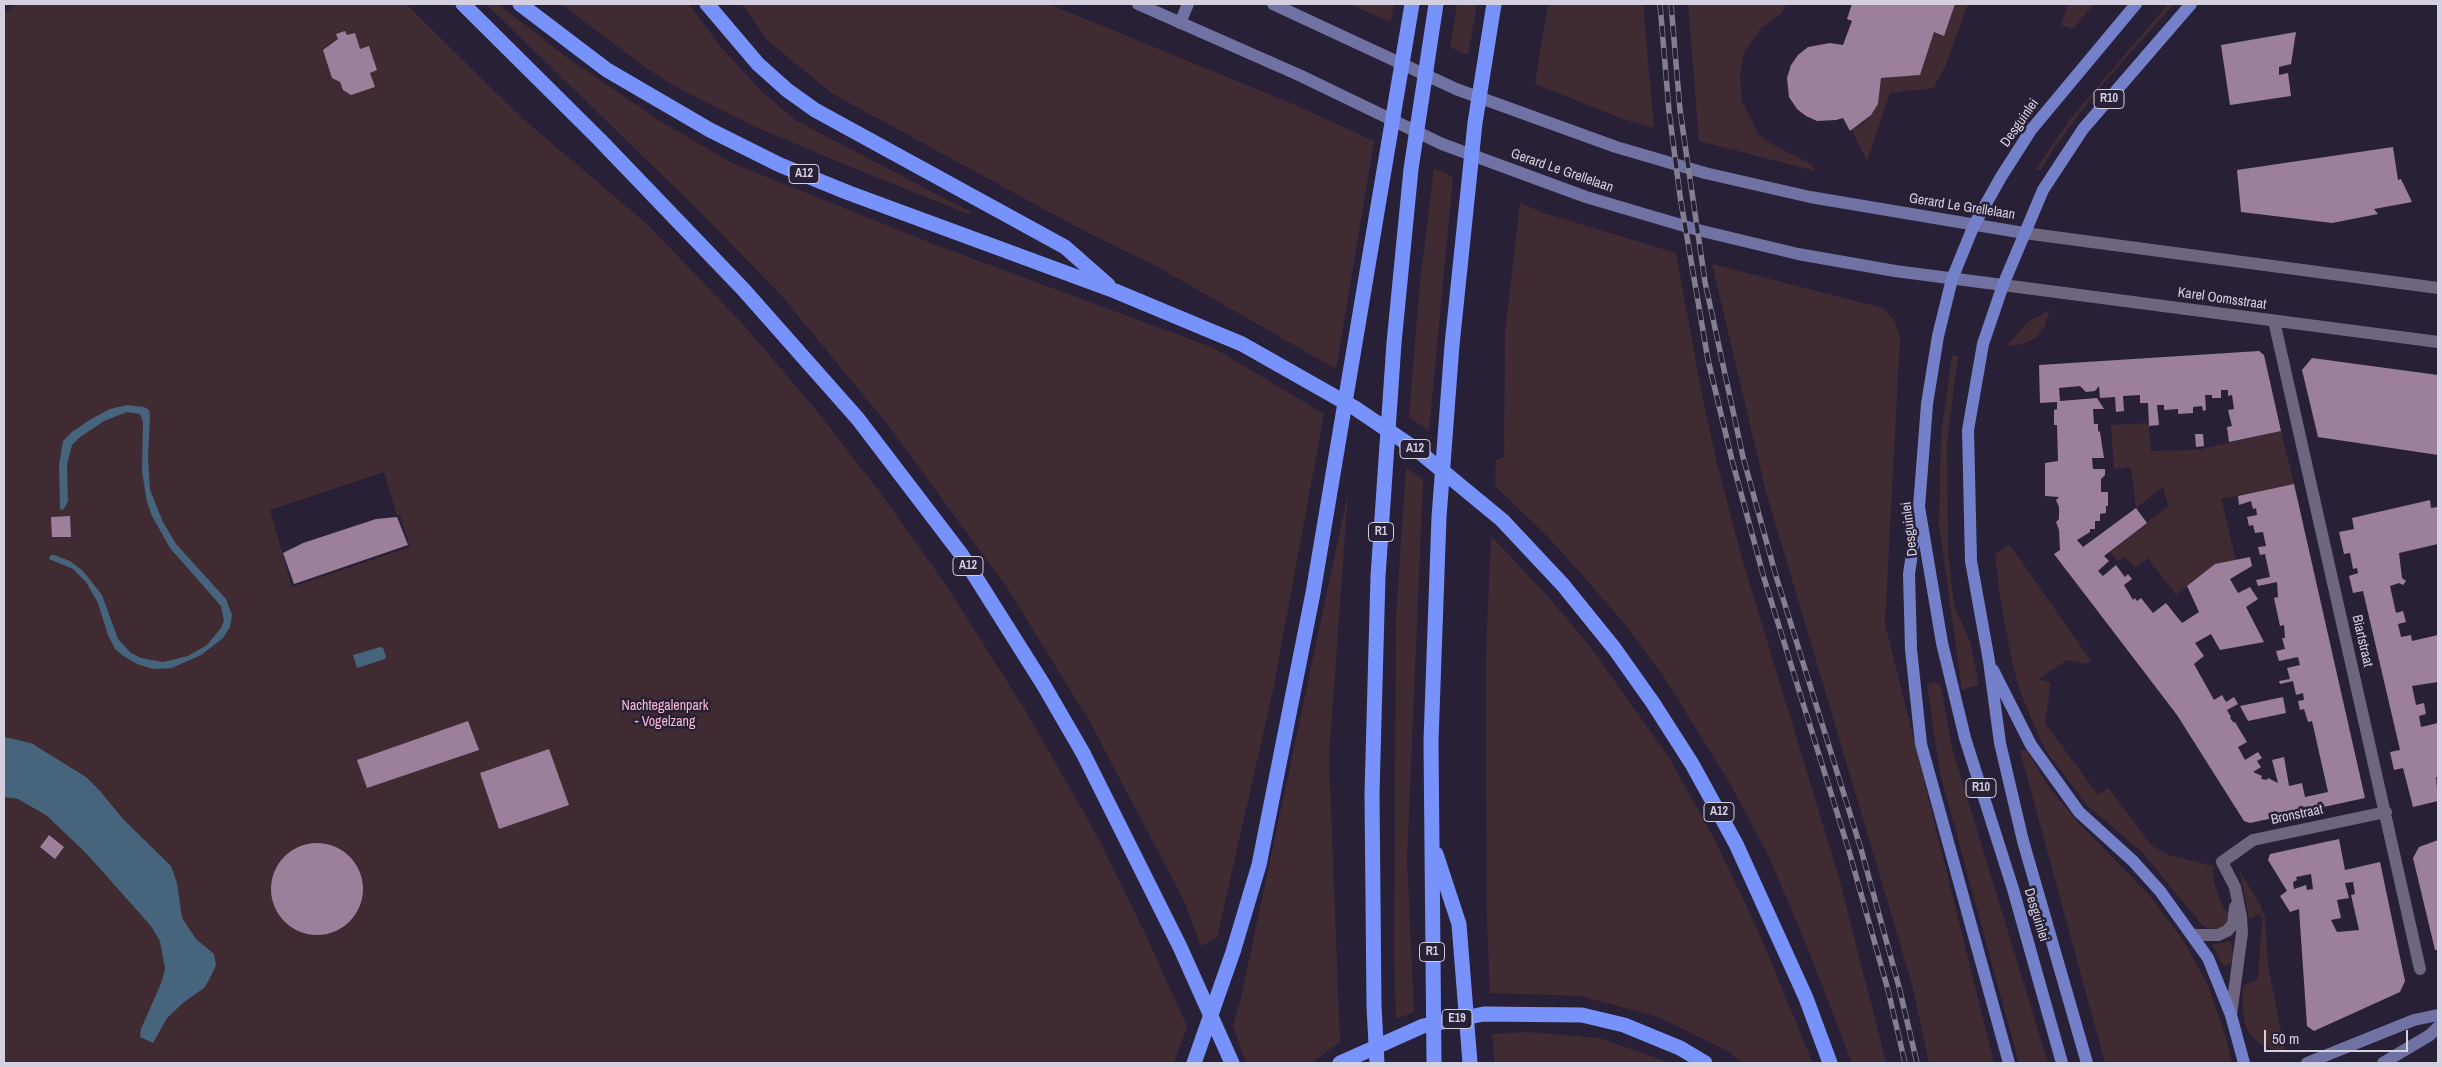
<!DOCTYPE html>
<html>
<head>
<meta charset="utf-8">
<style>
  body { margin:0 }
  #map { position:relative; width:2442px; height:1067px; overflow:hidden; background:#282036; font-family:"Archivo Narrow",sans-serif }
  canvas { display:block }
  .frame { position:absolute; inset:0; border:5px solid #d5d0df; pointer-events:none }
  .scale { position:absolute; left:2264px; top:1030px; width:144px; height:22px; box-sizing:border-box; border:2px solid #d5d0df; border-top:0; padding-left:6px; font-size:15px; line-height:18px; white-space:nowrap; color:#d5d0df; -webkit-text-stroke:4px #282036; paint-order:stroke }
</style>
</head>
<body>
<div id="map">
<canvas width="2442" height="1067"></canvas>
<div class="frame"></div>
<div class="scale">50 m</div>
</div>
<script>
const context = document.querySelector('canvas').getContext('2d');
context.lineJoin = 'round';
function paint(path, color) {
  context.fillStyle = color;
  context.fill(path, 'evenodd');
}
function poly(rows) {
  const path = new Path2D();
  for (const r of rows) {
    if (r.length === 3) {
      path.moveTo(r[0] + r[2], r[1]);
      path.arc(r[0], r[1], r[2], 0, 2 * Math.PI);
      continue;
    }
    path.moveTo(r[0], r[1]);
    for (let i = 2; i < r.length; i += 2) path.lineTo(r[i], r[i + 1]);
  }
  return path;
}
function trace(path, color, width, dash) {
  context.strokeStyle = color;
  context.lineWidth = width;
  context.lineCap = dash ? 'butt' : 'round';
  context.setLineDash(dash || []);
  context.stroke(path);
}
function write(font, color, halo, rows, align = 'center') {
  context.font = font + ' "Archivo Narrow",sans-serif';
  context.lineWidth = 5;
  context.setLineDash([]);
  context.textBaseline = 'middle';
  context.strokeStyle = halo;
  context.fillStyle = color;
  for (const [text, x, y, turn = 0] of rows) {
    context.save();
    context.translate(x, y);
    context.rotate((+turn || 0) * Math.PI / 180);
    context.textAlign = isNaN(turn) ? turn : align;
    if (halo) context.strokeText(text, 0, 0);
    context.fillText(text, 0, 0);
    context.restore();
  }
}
const green = poly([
  [17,4,406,4,522,118,647,224,742,323,817,411,882,495,946,585,1025,710,1099,839,1143,929,1187,1026,1174,1063,4,1063,4,13],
  [384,472,397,516,400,515,410,547,292,587,270,510],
  [486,4,498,4,569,59,660,121,732,163,936,245,1214,348,1324,414,1273,690,1217,938,1201,946,1184,901,1091,724,1008,589,885,421,780,294,698,210],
  [561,4,689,4,721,47,763,93,797,121,971,212,968,214,863,172,758,128,676,87,646,68],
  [742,4,1049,4,1295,105,1374,141,1336,369,1156,266,1086,232,833,94,767,40],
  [1349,4,1394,4,1391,22],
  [1457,4,1477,4,1468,55,1450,47],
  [1548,4,1643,4,1654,128,1620,118,1535,84],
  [1688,4,1786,4,1781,14,1760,29,1744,53,1740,76,1742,101,1759,135,1775,146,1811,164,1815,171,1699,141],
  [1955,4,1968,4,1945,67,1933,88,1890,93,1867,161,1852,130,1864,123,1878,104,1881,78,1920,75,1934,32,1944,35],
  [2068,4,2094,4,2073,29,2061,25],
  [2168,4,2174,4,2099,88,2056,145,2040,171,2036,169,2071,118],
  [1434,168,1453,177,1429,431,1409,417,1420,282],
  [1520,203,1544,213,1676,253,1702,395,1717,463,1741,555,1840,881,1886,1063,1852,1063,1804,939,1769,857,1731,785,1664,677,1623,622,1584,577,1549,538,1495,486,1496,460,1504,457,1505,333],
  [1712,264,1883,308,1894,320,1900,338,1885,623,1994,1063,1929,1063,1912,984,1766,492],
  [2050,310,2044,328,2035,338,2023,344,2006,346,2029,321],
  [1952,355,1958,356,1947,442,1948,551,1954,605,1971,644,1979,685,1962,690,1939,525,1941,435],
  [2149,423,2151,451,2197,450,2281,431,2294,484,2221,499,2236,560,2215,564,2176,595,2148,558,2135,568,2125,557,2118,561,2110,552,2168,506,2163,487,2136,508,2131,467,2114,469,2111,425],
  [1406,468,1423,479,1407,860,1414,1012,1396,1019,1394,952,1396,617],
  [1348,493,1329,757,1340,1042,1311,1063,1246,1063,1233,1025,1241,998],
  [1491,536,1544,592,1589,645,1670,759,1715,840,1759,933,1813,1063,1742,1063,1726,1050,1658,1017,1581,996,1490,993,1487,918,1486,787,1486,655],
  [2010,545,2091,661,2086,664,2067,660,2038,679,2051,683,2045,723,2098,795,2108,787,2150,843,2159,850,2168,855,2213,866,2214,882,2222,907,2229,913,2226,923,2220,928,2211,929,2203,926,2143,853,2088,806,2049,755,2039,737,2020,691,2012,662,2000,597,1995,554],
  [1934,681,1941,687,1952,748,2048,1063,2019,1063,1940,773,1927,685],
  [2027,750,2045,782,2076,820,2150,896,2183,940,2208,985,2225,1035,2232,1063,2105,1063,2020,751],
  [2240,872,2259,902,2265,917,2268,965,2285,1053,2262,1045,2249,1033,2245,1024,2243,1012,2243,986,2258,979,2262,921,2260,913,2249,919],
  [2230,941,2234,956,2231,963,2226,966,2222,964,2212,945],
  [1526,1032,1599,1038,1671,1063,1495,1063,1492,1034]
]);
const water = poly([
  [127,405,144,407,149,410,150,415,148,457,150,490,163,522,176,544,226,599,232,615,230,627,223,638,201,655,172,668,153,669,137,664,122,655,115,649,108,635,98,603,86,582,73,569,49,559,51,555,54,555,70,561,83,571,102,595,118,639,131,653,141,658,163,662,188,656,207,645,221,628,224,621,221,606,170,548,152,516,147,502,142,472,143,422,140,414,127,412,104,421,80,437,72,445,67,465,68,501,64,509,60,510,59,465,63,441,72,432,91,419,110,409],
  [380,647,383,648,386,657,385,659,357,668,353,655],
  [4,737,31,743,86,777,100,791,123,819,171,866,177,883,182,918,196,939,214,954,216,965,209,980,204,988,184,1002,167,1018,153,1043,140,1037,141,1029,162,981,165,969,160,941,151,926,86,853,46,815,18,799,4,797]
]);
const building = poly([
  [1852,4,1955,4,1944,36,1934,32,1920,75,1881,78,1878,104,1871,115,1850,131,1843,118,1836,120,1817,121,1806,116,1797,109,1789,97,1787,78,1791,65,1798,55,1808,47,1830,43,1843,45,1852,21,1847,19],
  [345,31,347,35,355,33,360,49,369,46,377,70,370,73,375,87,351,95,343,90,340,82,332,78,323,50,338,39,336,34],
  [2296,32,2291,64,2279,67,2279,75,2288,73,2291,96,2230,105,2221,45],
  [2393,147,2398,180,2401,179,2412,202,2374,209,2378,214,2332,223,2241,212,2237,170],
  [2259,351,2264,355,2281,431,2229,442,2227,427,2232,426,2228,410,2234,409,2232,395,2228,396,2228,390,2221,390,2221,398,2212,398,2212,395,2205,395,2206,410,2203,411,2202,406,2193,407,2193,413,2178,414,2178,409,2164,410,2164,405,2157,405,2159,425,2149,426,2148,403,2140,403,2140,395,2123,396,2124,411,2116,412,2115,397,2100,398,2099,386,2095,391,2086,392,2080,386,2059,388,2060,401,2097,398,2104,409,2093,409,2094,424,2098,424,2098,431,2100,432,2104,458,2092,458,2093,469,2105,469,2105,475,2101,479,2101,492,2108,492,2108,506,2106,506,2106,513,2100,514,2100,521,2095,521,2095,529,2090,529,2090,532,2077,540,2083,547,2136,508,2147,523,2104,556,2109,561,2098,571,2103,576,2116,565,2125,577,2128,574,2132,579,2124,585,2133,600,2135,598,2137,601,2141,598,2153,613,2166,603,2182,623,2199,612,2187,586,2215,564,2250,557,2252,566,2230,579,2238,593,2250,587,2258,599,2246,607,2264,642,2220,650,2211,634,2195,643,2204,656,2194,664,2214,700,2222,695,2226,702,2234,697,2238,704,2227,710,2231,717,2230,718,2234,723,2235,722,2247,742,2238,747,2245,760,2258,752,2262,758,2257,761,2261,767,2253,772,2262,776,2261,779,2267,780,2268,778,2278,783,2272,760,2284,757,2289,786,2302,783,2305,797,2328,792,2312,721,2308,722,2304,709,2300,710,2298,701,2304,700,2303,693,2296,695,2293,681,2280,684,2279,681,2290,679,2287,668,2300,665,2298,657,2279,661,2276,651,2285,649,2282,638,2285,638,2284,625,2280,626,2274,598,2278,597,2277,582,2258,586,2256,580,2270,577,2265,554,2260,555,2258,547,2266,546,2263,532,2255,533,2253,525,2249,526,2247,517,2257,515,2256,508,2253,509,2251,501,2239,505,2238,496,2294,484,2365,798,2250,823,2244,821,2177,715,2054,554,2060,550,2059,530,2056,522,2059,519,2059,507,2056,500,2059,497,2045,496,2045,463,2058,461,2057,425,2054,425,2054,410,2057,409,2057,402,2040,403,2039,365],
  [2312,358,2438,375,2438,455,2318,437,2302,370],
  [2195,434,2203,434,2204,446,2196,447],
  [2430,500,2431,508,2438,507,2438,544,2399,553,2402,578,2406,581,2403,585,2399,583,2390,586,2396,613,2403,611,2406,622,2398,624,2401,637,2411,635,2412,641,2438,635,2438,682,2412,686,2416,705,2424,703,2426,714,2419,716,2421,727,2438,723,2438,777,2436,777,2438,801,2413,807,2403,768,2394,770,2390,752,2400,750,2363,591,2353,593,2349,576,2358,573,2357,568,2353,569,2350,553,2344,554,2339,532,2354,529,2352,518],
  [70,516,71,537,52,537,51,517],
  [397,517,408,545,294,584,283,553,303,543,376,519],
  [2283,697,2286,713,2248,721,2240,706],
  [468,721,479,750,367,788,357,760],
  [549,749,569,805,499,829,480,773],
  [49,835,64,847,55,859,40,847],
  [2339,839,2345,870,2380,862,2405,981,2400,992,2314,1031,2307,1026,2299,909,2290,912,2280,896,2287,891,2268,860,2270,854],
  [2311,874,2313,889,2307,890,2306,885,2294,889,2293,882,2297,880,2296,877],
  [2353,882,2355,894,2351,895,2359,930,2337,932,2331,920,2341,918,2337,900,2349,898,2345,883],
  [2438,840,2438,950,2435,950,2413,858,2419,847],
  [317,889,46]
]);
const street = poly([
  [2024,233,2438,288],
  [2003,285,2438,342],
  [2274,321,2420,969],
  [2193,935,2218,935,2227,931,2233,924,2235,907],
  [2231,1015,2242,933,2241,917,2235,887,2222,862,2253,840,2386,812]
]);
const secondary = poly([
  [1138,4,1299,75,1442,144,1586,197,1698,230,1798,254,1895,271,2003,285],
  [1273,4,1456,89,1616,147,1705,173,1810,197,2024,233],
  [1180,23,1188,4],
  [2307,1063,2414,1020,2438,1015],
  [2383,1063,2430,1035,2438,1027]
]);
const primary = poly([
  [1917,519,1909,574,1911,649,1921,744,2009,1063],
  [1993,670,2031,745,2079,812,2133,861,2160,891,2208,958,2231,1015,2244,1063],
  [2062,1063,2013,889,1965,738,1942,643,1919,507,1927,404,1938,336,1952,279,1974,225,2001,177,2031,130,2136,4],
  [2087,1063,2023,841,2000,743,1989,661,1971,561,1968,430,1983,344,2003,285,2043,190,2083,129,2191,4]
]);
const highway = poly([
  [463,4,600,140,743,289,858,419,961,554,1043,684,1083,753,1180,947,1232,1063],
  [520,4,607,70,710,130,780,165,849,193,1115,291,1242,344,1355,408,1417,450,1502,520,1563,585,1614,648,1653,703,1692,764,1736,844,1806,998,1830,1063],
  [707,4,758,64,787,90,815,110,1065,247,1108,285],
  [1436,854,1459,924,1470,1063],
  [1194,1063,1233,952,1259,865,1313,593,1412,4],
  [1340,1063,1423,1026,1484,1014,1582,1015,1624,1025,1680,1048,1705,1063],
  [1377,1063,1374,1006,1372,793,1378,576,1394,343,1411,169,1436,4],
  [1434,1063,1431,741,1439,517,1452,345,1475,123,1494,4]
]);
const rail = poly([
  [1660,4,1669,111,1680,196,1708,360,1732,460,1764,578,1849,851,1888,990,1905,1063],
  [1671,4,1680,110,1705,282,1743,457,1776,576,1861,849,1899,987,1917,1063]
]);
const shields = [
  [2109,99,30],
  [804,174,30],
  [1415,449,30],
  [1381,532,25],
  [968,566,30],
  [1981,788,30],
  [1719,812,30],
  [1432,952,25],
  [1457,1019,30]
];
const shieldNames = [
  ["R10",2109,99],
  ["A12",804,174],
  ["A12",1415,449],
  ["R1",1381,532],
  ["A12",968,566],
  ["R10",1981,788],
  ["A12",1719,812],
  ["R1",1432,952],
  ["E19",1457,1019]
];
const streetNames = [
  ["Desguinlei",2020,123,-55],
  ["Gerard Le Grellelaan",1562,171,19],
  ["Gerard Le Grellelaan",1962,207,9],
  ["Karel Oomsstraat",2222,299,8],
  ["Desguinlei",1910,529,-97],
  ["Biartstraat",2362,641,77],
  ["Bronstraat",2297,815,-12],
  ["Desguinlei",2036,915,73]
];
const parkNames = [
  ["Nachtegalenpark",665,706],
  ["- Vogelzang",665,722]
];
paint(green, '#412b33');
paint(water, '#46647c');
paint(building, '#9c7f9a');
trace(street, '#6e657f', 12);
trace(secondary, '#7172a4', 12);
trace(primary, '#7480ca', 12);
trace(highway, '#7892fc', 15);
trace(rail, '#847e90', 5.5);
trace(rail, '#282036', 4, [11]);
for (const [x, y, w] of shields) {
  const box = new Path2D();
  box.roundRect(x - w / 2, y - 9.5, w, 19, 4);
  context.fillStyle = '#282036';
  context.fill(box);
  trace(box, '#d5d0df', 1);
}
write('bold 12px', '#d5d0df', null, shieldNames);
write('14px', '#d5d0df', '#282036', streetNames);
write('14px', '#fcb9d0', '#282036', parkNames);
</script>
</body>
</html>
